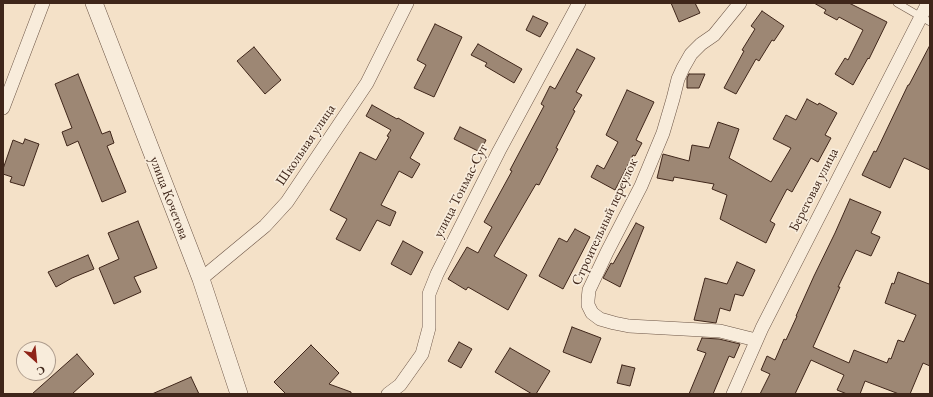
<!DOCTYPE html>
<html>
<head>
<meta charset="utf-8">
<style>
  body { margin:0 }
  #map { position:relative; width:933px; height:397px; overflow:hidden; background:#f4e1c8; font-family:"EB Garamond",serif }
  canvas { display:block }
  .frame { position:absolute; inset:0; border:4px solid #3f261a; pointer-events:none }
  .north { position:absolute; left:16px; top:341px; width:40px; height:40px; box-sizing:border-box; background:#f8ecdb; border:1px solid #ae9d8e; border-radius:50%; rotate:153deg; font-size:11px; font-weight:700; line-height:16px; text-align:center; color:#3f261a }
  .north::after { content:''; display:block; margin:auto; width:14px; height:18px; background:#8f2418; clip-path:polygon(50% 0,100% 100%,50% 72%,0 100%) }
</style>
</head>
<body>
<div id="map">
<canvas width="933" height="397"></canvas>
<div class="frame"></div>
<div class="north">С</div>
</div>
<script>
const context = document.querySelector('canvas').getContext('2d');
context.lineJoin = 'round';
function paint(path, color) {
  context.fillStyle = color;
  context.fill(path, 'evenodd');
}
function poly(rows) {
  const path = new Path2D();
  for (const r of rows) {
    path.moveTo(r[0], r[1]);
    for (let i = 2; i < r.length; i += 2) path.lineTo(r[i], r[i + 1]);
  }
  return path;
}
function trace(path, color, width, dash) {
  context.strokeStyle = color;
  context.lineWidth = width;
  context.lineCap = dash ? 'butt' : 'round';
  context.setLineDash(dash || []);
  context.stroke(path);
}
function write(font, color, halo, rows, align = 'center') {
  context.font = font + ' "EB Garamond",serif';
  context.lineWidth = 3.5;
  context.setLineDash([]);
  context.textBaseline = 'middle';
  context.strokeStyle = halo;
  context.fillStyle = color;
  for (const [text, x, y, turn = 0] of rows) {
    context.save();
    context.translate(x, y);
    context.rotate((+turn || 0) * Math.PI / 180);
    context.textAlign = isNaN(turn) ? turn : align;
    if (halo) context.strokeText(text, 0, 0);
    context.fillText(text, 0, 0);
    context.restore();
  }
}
const building = poly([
  [671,3,695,3,700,13,679,22,671,3],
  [814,3,849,3,887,22,869,59,868,58,853,85,835,74,845,58,848,60,863,30,839,17,837,20,824,13,826,10,814,3],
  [762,11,784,26,774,41,772,40,759,61,756,59,736,94,724,88,744,51,742,50,755,29,751,26,762,11],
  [533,16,548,23,540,37,526,30,533,16],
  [435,24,462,37,434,97,414,88,426,65,417,60,435,24],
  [478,44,522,69,514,83,485,66,487,63,471,55,478,44],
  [930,45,930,170,904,158,890,188,862,175,874,151,876,152,908,85,909,85,930,45],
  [254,47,281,80,265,94,237,61,254,47],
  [577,49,595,58,576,92,582,95,573,110,575,111,556,148,558,149,539,185,536,184,494,256,527,275,508,310,468,287,466,290,448,279,467,247,478,253,492,227,484,222,512,171,510,170,544,106,541,104,550,86,555,89,577,49],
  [78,74,102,134,110,131,114,143,107,146,126,192,102,202,78,141,67,146,62,132,72,128,55,84,78,74],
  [689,74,705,74,699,88,687,88,687,78,689,74],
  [627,90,654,102,636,140,642,143,635,156,633,155,615,190,591,177,597,165,604,169,618,142,606,135,627,90],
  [807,99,818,105,819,103,837,113,825,135,831,138,818,162,811,158,792,192,787,189,770,221,775,224,766,243,720,219,727,195,712,189,714,184,674,177,673,181,657,178,663,154,689,161,692,145,709,148,718,122,739,129,729,158,771,182,791,148,773,139,786,115,796,120,807,99],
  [372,105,397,119,398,118,424,133,410,158,420,164,412,178,399,171,381,205,396,212,390,226,377,220,360,251,336,239,347,219,330,210,360,152,376,160,389,137,387,136,391,130,366,116,372,105],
  [460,127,486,140,480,152,454,139,460,127],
  [25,139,39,144,24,186,10,182,12,177,3,174,3,169,13,140,23,144,25,139],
  [850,199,881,212,871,233,880,237,871,256,856,250,838,287,840,287,813,347,849,363,854,350,887,363,889,358,891,359,898,340,904,342,916,315,885,303,892,283,894,284,898,272,929,284,930,282,930,366,923,363,910,394,899,394,865,381,860,394,847,394,837,390,844,375,811,360,795,394,760,394,770,374,761,370,767,356,775,360,784,339,786,340,797,316,796,316,814,276,835,233,850,199],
  [138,221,157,268,134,277,141,292,114,304,99,268,119,259,108,233,138,221],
  [636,223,644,227,620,287,603,278,611,263,613,264,636,223],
  [575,229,590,237,563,289,539,276,559,238,567,242,575,229],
  [403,241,423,252,411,275,391,264,403,241],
  [88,255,94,269,72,278,56,287,48,272,88,255],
  [737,262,755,270,743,296,735,294,730,311,720,308,716,323,694,320,705,278,727,284,737,262],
  [572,327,601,338,591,363,563,352,572,327],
  [702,338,719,339,740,344,734,358,729,356,713,394,689,394,706,353,697,350,702,338],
  [459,342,472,349,461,368,448,361,459,342],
  [311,345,339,373,329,384,351,392,351,394,286,394,274,382,311,345],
  [510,348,550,371,536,394,532,394,495,372,510,348],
  [77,354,94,374,72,394,32,394,77,354],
  [622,365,635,368,630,386,617,383,622,365],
  [191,377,199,394,152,394,191,377]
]);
const service = poly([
  [897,3,930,22]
]);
const minor = poly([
  [740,3,714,35,701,44,691,54,683,68,678,79,673,99,663,133,641,186,607,252,589,290,588,300,588,305,592,313,600,319,614,323,629,326,720,331,756,340],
  [3,108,43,3],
  [201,279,265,226,287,202,367,83,407,3],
  [388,394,400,385,422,354,429,328,429,294,437,274,499,151,579,3],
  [733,394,762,328,928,3]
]);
const tertiary = poly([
  [94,3,201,279,239,394]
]);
const streetNames = [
  ["Школьная улица",306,145,-56],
  ["Береговая улица",814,190,-63],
  ["улица Тонмас-Суг",461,191,-63],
  ["улица Кочетова",169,198,69],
  ["Строительный переулок",605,222,-65]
];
paint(building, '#9d8774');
trace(building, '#3f261a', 1);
trace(service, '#6c5546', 8);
trace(minor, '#6c5546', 14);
trace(tertiary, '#6c5546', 18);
trace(service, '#f8ecdb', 7);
trace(minor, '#f8ecdb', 13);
trace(tertiary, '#f8ecdb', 17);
write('14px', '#3f261a', '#f8ecdb', streetNames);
</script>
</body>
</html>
